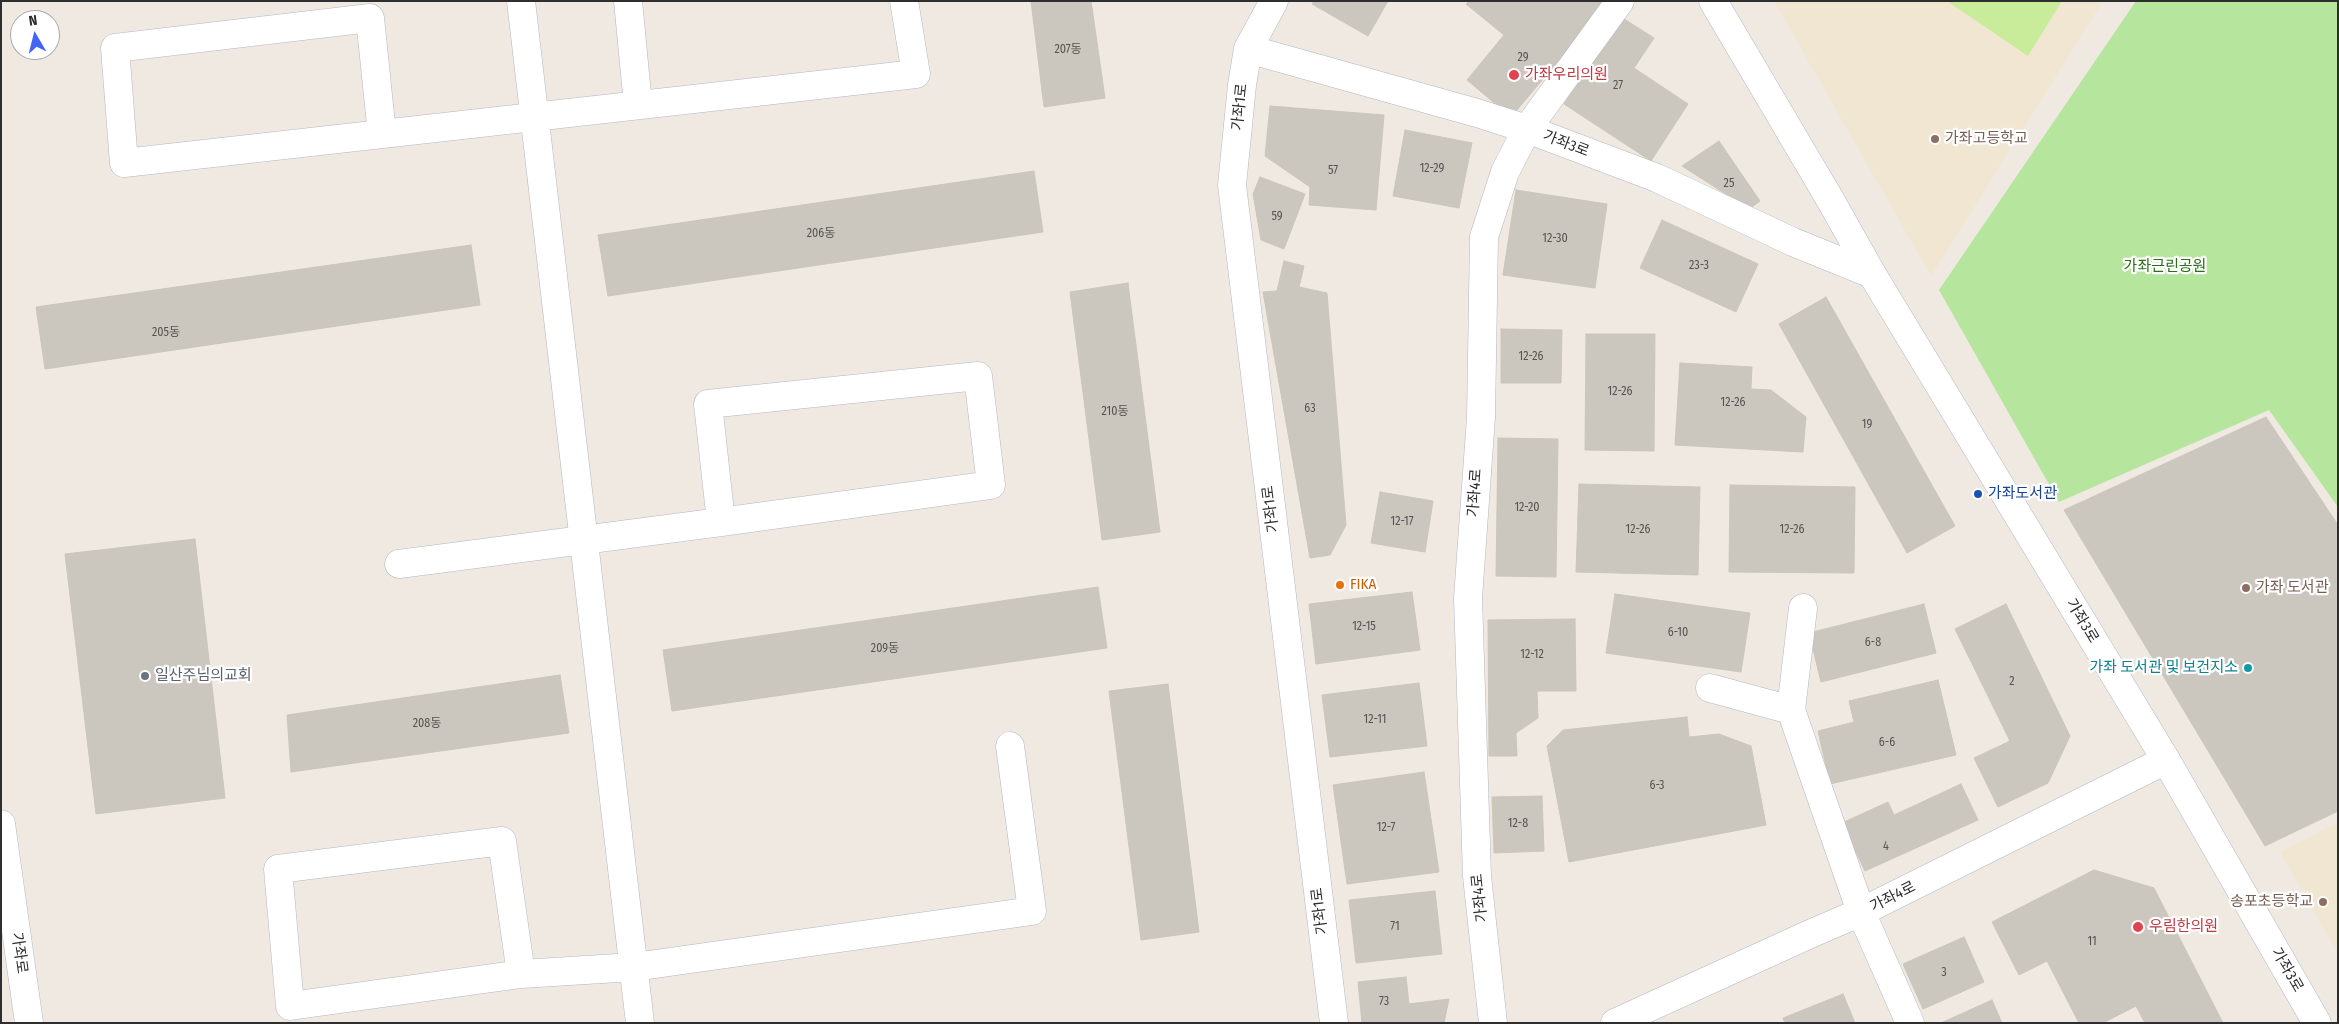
<!DOCTYPE html>
<html>
<head>
<meta charset="utf-8">
<style>
  body { margin:0 }
  #map { position:relative; width:2339px; height:1024px; overflow:hidden; background:#efe9e1; font-family:"Fira Sans Condensed",sans-serif }
  canvas { display:block }
  .frame { position:absolute; inset:0; border:2px solid #2e2e2e; pointer-events:none }
  .north { position:absolute; left:10px; top:10px; width:50px; height:50px; box-sizing:border-box; background:#fff; border:1px solid #ababab; border-radius:50%; rotate:352deg; font-size:14px; font-weight:700; line-height:20px; text-align:center; color:#2e2e2e }
  .north::after { content:''; display:block; margin:auto; width:18px; height:22px; background:#4264fb; clip-path:polygon(50% 0,100% 100%,50% 72%,0 100%) }
</style>
</head>
<body>
<div id="map">
<canvas width="2339" height="1024"></canvas>
<div class="frame"></div>
<div class="north">N</div>
</div>
<script>
const context = document.querySelector('canvas').getContext('2d');
context.lineJoin = 'round';
function paint(path, color) {
  context.fillStyle = color;
  context.fill(path, 'evenodd');
}
function poly(rows) {
  const path = new Path2D();
  for (const r of rows) {
    path.moveTo(r[0], r[1]);
    for (let i = 2; i < r.length; i += 2) path.lineTo(r[i], r[i + 1]);
  }
  return path;
}
function trace(path, color, width, dash) {
  context.strokeStyle = color;
  context.lineWidth = width;
  context.lineCap = dash ? 'butt' : 'round';
  context.setLineDash(dash || []);
  context.stroke(path);
}
function write(font, color, halo, rows, align = 'center') {
  context.font = font + ' "Fira Sans Condensed","Noto Sans KR",sans-serif';
  context.lineWidth = 4.5;
  context.setLineDash([]);
  context.textBaseline = 'middle';
  context.strokeStyle = halo;
  context.fillStyle = color;
  for (const [text, x, y, turn = 0] of rows) {
    context.save();
    context.translate(x, y);
    context.rotate((+turn || 0) * Math.PI / 180);
    context.textAlign = isNaN(turn) ? turn : align;
    if (halo) context.strokeText(text, 0, 0);
    context.fillText(text, 0, 0);
    context.restore();
  }
}
const education = poly([
  [1774,1,2103,1,1931,276],
  [2338,822,2338,953,2280,852]
]);
const green = poly([
  [2136,1,2338,1,2338,507,2269,410,2059,502,1939,290]
]);
const pitch = poly([
  [1947,1,2062,1,2028,56]
]);
const building = poly([
  [1031,1,1091,1,1105,98,1044,107,1031,1],
  [1314,1,1388,1,1368,36,1312,4,1314,1],
  [1469,1,1609,1,1511,117,1467,80,1504,35,1466,4,1469,1],
  [1621,17,1654,38,1634,68,1688,104,1651,161,1564,104,1621,17],
  [1270,106,1384,115,1376,210,1309,205,1310,187,1265,156,1270,106],
  [1405,130,1472,143,1459,208,1393,196,1405,130],
  [1719,141,1760,201,1749,209,1682,166,1719,141],
  [1034,171,1043,232,608,296,598,235,1034,171],
  [1260,177,1305,194,1284,249,1261,240,1253,194,1260,177],
  [1516,190,1607,204,1595,288,1503,275,1516,190],
  [1662,220,1758,264,1736,312,1640,268,1662,220],
  [471,245,480,305,45,369,36,307,471,245],
  [1284,261,1304,266,1299,287,1327,293,1346,525,1330,555,1310,558,1263,292,1277,291,1284,261],
  [1128,283,1160,532,1102,540,1070,292,1128,283],
  [1826,297,1955,526,1907,553,1779,324,1826,297],
  [1501,329,1562,330,1561,383,1501,383,1501,329],
  [1586,334,1655,334,1654,451,1585,450,1586,334],
  [1680,363,1752,367,1751,389,1771,390,1806,417,1803,452,1675,445,1680,363],
  [2266,417,2338,525,2338,811,2265,846,2064,510,2266,417],
  [1498,438,1558,439,1556,577,1496,576,1498,438],
  [1579,484,1700,487,1698,575,1576,572,1579,484],
  [1730,485,1855,487,1854,573,1729,572,1730,485],
  [1380,492,1433,501,1425,552,1371,543,1380,492],
  [195,539,225,798,96,814,65,554,195,539],
  [1098,587,1107,648,672,711,663,650,1098,587],
  [1412,592,1420,650,1316,664,1309,604,1412,592],
  [1615,594,1750,613,1741,672,1606,653,1615,594],
  [1924,604,1936,653,1821,682,1809,633,1924,604],
  [2006,604,2070,736,2048,783,1998,807,1974,758,2010,741,1955,629,2006,604],
  [1575,619,1576,691,1537,691,1538,718,1516,733,1517,756,1489,756,1488,620,1575,619],
  [560,675,569,733,291,772,287,715,560,675],
  [1938,680,1956,755,1830,784,1818,731,1854,722,1849,701,1938,680],
  [1419,683,1427,746,1330,757,1322,695,1419,683],
  [1168,684,1199,932,1141,940,1109,691,1168,684],
  [1687,717,1689,737,1719,734,1751,746,1766,825,1569,862,1547,746,1563,730,1687,717],
  [1424,772,1439,872,1347,884,1333,785,1424,772],
  [1961,784,1978,820,1865,871,1842,823,1888,802,1894,815,1961,784],
  [1542,796,1544,851,1494,853,1492,797,1542,796],
  [2094,870,2154,888,2223,1023,2145,1023,2136,1006,2103,1023,2079,1023,2047,961,2019,975,1992,922,2094,870],
  [1435,891,1442,954,1356,963,1349,900,1435,891],
  [1964,937,1984,982,1923,1009,1903,964,1964,937],
  [1406,977,1409,1004,1449,999,1444,1023,1362,1023,1358,982,1406,977],
  [1843,994,1855,1023,1785,1023,1783,1018,1843,994],
  [1992,1000,2002,1023,1941,1023,1992,1000]
]);
const minor = poly([
  [521,1,640,1023],
  [628,1,638,105],
  [1274,1,1248,49,1242,85,1232,185,1334,1023],
  [1713,1,1831,201,1872,274,2166,760,2317,1023],
  [1248,49,1477,113,1527,129,1657,178,1793,242,1872,274],
  [382,134,370,18,115,48,124,163,916,74,904,1],
  [399,564,721,522,991,485,978,376,708,404,721,522],
  [1803,608,1791,710,1861,912,1910,1023],
  [1710,688,1791,710],
  [1,824,29,1023],
  [521,974,502,841,278,869,290,1006,521,974,634,967,1032,911,1010,746],
  [1493,1023,1477,876,1468,598,1481,417,1484,237,1505,172,1527,129,1620,1],
  [1615,1023,1810,934,1861,912,2166,760]
]);
const markers = [
  [1514,75,6,"#e0444e"],
  [1935,139,5,"#8d6e63"],
  [1978,494,5,"#1a4fb4"],
  [1340,585,5,"#e8710a"],
  [2246,588,5,"#8d6e63"],
  [2248,668,5,"#0f9aa8"],
  [145,676,5,"#6b7280"],
  [2323,902,5,"#8d6e63"],
  [2138,927,6,"#e0444e"]
];
const numberNames = [
  ["207동",1068,50],
  ["29",1523,58],
  ["27",1618,86],
  ["12-29",1432,169],
  ["57",1333,171],
  ["25",1729,184],
  ["59",1277,217],
  ["206동",821,234],
  ["12-30",1555,239],
  ["23-3",1699,266],
  ["205동",166,333],
  ["12-26",1531,357],
  ["12-26",1620,392],
  ["12-26",1733,403],
  ["63",1310,409],
  ["210동",1115,412],
  ["19",1867,425],
  ["12-20",1527,508],
  ["12-17",1402,522],
  ["12-26",1638,530],
  ["12-26",1792,530],
  ["12-15",1364,627],
  ["6-10",1678,633],
  ["6-8",1873,643],
  ["209동",885,649],
  ["12-12",1532,655],
  ["2",2012,682],
  ["12-11",1375,720],
  ["208동",427,724],
  ["6-6",1887,743],
  ["6-3",1657,786],
  ["12-8",1518,824],
  ["12-7",1386,828],
  ["4",1886,847],
  ["71",1395,927],
  ["11",2092,942],
  ["3",1944,973],
  ["73",1384,1002]
];
const healthNames = [
  ["가좌우리의원",1525,75],
  ["우림한의원",2149,927]
];
const streetNames = [
  ["가좌1로",1240,107,-84],
  ["가좌3로",1566,144,21],
  ["가좌4로",1475,493,-86],
  ["가좌1로",1271,509,-97],
  ["가좌3로",2082,621,59],
  ["가좌4로",1893,897,-27],
  ["가좌4로",1480,898,-96],
  ["가좌1로",1320,911,-97],
  ["가좌로",19,953,82],
  ["가좌3로",2287,970,60]
];
const educationNames = [
  ["가좌고등학교",1945,139],
  ["가좌 도서관",2256,588],
  ["송포초등학교",2313,902,"right"]
];
const parkNames = [
  ["가좌근린공원",2165,267]
];
const transitNames = [
  ["가좌도서관",1988,494]
];
const foodNames = [
  ["FIKA",1350,585]
];
const cultureNames = [
  ["가좌 도서관 및 보건지소",2238,668]
];
const worshipNames = [
  ["일산주님의교회",155,676]
];
paint(education, '#f0e6d1');
paint(green, '#b6e59e');
paint(pitch, '#c9ec9a');
paint(building, '#cbc7bf');
trace(building, '#cbc5ba', 1);
trace(minor, '#b4b7c1', 29);
trace(minor, '#fff', 28);
for (const [x, y, r, color] of markers) {
  const dot = new Path2D();
  dot.arc(x, y, r, 0, 2 * Math.PI);
  context.fillStyle = color;
  context.fill(dot);
  trace(dot, '#fff', 2);
}
write('12px', '#555452', null, numberNames);
write('15px', '#be3a42', '#fff', healthNames, 'left');
write('15px', '#2e2e2e', '#fff', streetNames);
write('15px', '#785e54', '#fff', educationNames, 'left');
write('15px', '#2c6e1b', '#fff', parkNames);
write('15px', '#164399', '#fff', transitNames, 'left');
write('15px', '#c56008', '#fff', foodNames, 'left');
write('15px', '#0d838f', '#fff', cultureNames, 'right');
write('15px', '#5b616d', '#fff', worshipNames, 'left');
</script>
</body>
</html>
